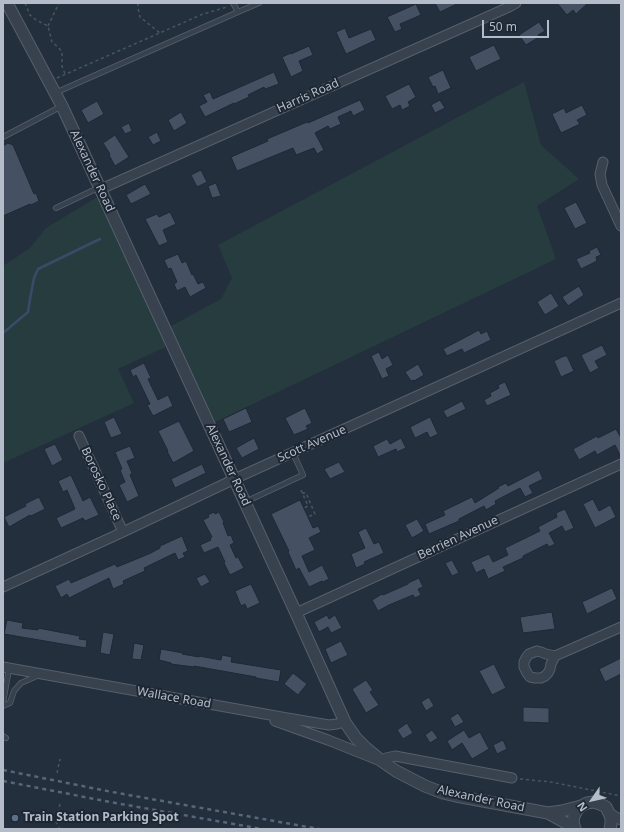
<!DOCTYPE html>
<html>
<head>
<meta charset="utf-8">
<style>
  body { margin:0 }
  #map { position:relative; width:624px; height:832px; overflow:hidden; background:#242f3e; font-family:"Noto Sans",sans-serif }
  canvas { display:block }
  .frame { position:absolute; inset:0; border:4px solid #b4bcc9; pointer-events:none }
  .north { position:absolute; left:572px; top:780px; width:40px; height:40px; -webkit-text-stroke:3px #1d2633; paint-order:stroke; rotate:236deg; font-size:11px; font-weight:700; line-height:16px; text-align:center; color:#b4bcc9 }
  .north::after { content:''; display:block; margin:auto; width:14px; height:18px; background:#b4bcc9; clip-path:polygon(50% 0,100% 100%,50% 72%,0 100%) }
  .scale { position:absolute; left:482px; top:20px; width:67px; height:18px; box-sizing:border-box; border:2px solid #b4bcc9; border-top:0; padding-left:5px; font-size:12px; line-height:14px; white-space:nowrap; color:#b4bcc9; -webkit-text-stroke:3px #1d2633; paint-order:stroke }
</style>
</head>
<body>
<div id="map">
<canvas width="624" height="832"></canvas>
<div class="frame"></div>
<div class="north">N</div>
<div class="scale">50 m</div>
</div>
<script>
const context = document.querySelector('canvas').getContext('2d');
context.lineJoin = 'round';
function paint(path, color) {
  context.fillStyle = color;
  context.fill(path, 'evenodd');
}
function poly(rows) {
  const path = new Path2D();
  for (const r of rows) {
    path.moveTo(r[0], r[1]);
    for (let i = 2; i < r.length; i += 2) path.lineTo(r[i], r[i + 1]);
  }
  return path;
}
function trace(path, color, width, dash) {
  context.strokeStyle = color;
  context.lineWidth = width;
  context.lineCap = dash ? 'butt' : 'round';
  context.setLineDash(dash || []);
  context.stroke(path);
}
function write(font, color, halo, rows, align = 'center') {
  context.font = font + ' "Noto Sans",sans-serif';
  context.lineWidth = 4;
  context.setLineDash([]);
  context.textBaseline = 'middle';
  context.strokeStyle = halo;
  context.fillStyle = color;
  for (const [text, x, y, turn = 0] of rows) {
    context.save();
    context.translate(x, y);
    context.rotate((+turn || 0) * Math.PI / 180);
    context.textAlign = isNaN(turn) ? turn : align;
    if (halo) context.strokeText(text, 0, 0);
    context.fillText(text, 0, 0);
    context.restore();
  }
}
const green = poly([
  [524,82,541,145,579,179,537,206,556,259,211,424,172,340,171,326,221,299,232,278,218,245],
  [103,195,172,344,118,369,134,403,3,463,3,266,30,248,46,228,94,199]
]);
const stream = poly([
  [3,333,28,312,30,299,34,278,38,269,100,239]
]);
const building = poly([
  [435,3,459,3,440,12,435,3],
  [557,3,588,3,576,14,573,10,567,15,557,3],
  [416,4,421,15,400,24,402,29,395,32,387,17,416,4],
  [539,22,545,31,538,35,539,37,526,45,519,35,539,22],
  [345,28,349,38,371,29,376,40,346,54,336,32,345,28],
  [494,45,501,59,476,71,469,57,494,45],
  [309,46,313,55,299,61,303,71,291,77,282,57,291,53,291,54,309,46],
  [443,70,451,88,438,94,435,86,433,87,428,77,443,70],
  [274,72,279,84,265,89,264,87,248,95,249,97,234,104,234,103,205,117,199,106,207,102,203,95,210,92,213,99,274,72],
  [409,84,416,97,408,102,410,106,402,110,400,105,392,109,385,96,409,84],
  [360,100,365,110,353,116,351,111,338,117,341,124,330,129,328,126,315,133,324,150,317,154,314,148,296,155,293,148,237,171,231,157,268,141,267,139,307,122,308,123,360,100],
  [440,100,445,108,435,113,431,105,440,100],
  [97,101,104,114,88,123,81,110,97,101],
  [582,105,587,115,577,120,580,124,561,133,552,114,564,108,566,113,582,105],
  [181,112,187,123,174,131,168,120,181,112],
  [129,123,132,131,125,134,121,127,129,123],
  [157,132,161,141,153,145,148,137,157,132],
  [115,135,129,157,115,166,109,155,110,154,103,143,115,135],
  [8,143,13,145,34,194,36,193,39,201,31,205,30,204,3,216,3,146,8,143],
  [201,170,207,182,197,187,191,175,201,170],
  [216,183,221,196,212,198,208,186,216,183],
  [145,184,151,194,131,204,126,195,145,184],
  [576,202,587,223,575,229,564,208,576,202],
  [170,212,176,224,163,230,168,242,159,246,145,219,157,214,159,217,170,212],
  [597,247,601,255,596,257,597,261,581,269,576,259,590,253,589,251,597,247],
  [178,254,182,263,186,261,192,275,193,274,198,284,203,282,206,288,190,297,185,287,177,291,174,284,177,282,171,268,168,269,164,260,178,254],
  [579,286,584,295,568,306,562,297,579,286],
  [551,293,559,306,545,315,537,302,551,293],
  [479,330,481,334,487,331,491,340,464,353,462,349,447,356,443,349,479,330],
  [602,345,607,355,595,361,599,368,590,373,581,355,602,345],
  [379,352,382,359,388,355,393,365,386,369,389,376,382,379,371,356,379,352],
  [564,356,567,356,574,371,561,377,554,361,564,356],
  [144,363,151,378,148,379,158,400,168,395,173,406,153,416,147,405,150,404,136,375,133,377,130,370,144,363],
  [418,364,424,375,414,381,414,380,411,381,405,372,418,364],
  [505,382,511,395,487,406,484,400,491,396,490,393,499,388,498,385,505,382],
  [462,401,466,409,447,418,443,411,462,401],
  [246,408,252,422,229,432,223,419,246,408],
  [305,408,312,423,306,426,308,429,294,435,285,418,305,408],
  [114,417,122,434,111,438,104,422,114,417],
  [430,417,438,434,430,438,427,432,415,438,410,427,430,417],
  [179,421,194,451,173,463,167,451,168,451,158,431,179,421],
  [616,429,621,438,621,457,615,445,597,455,595,451,579,460,573,449,597,436,598,438,616,429],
  [254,438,259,449,242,458,236,448,254,438],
  [401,438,406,448,397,452,396,449,378,457,373,446,387,439,390,444,401,438],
  [55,444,63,460,52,466,44,449,55,444],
  [130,446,135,458,127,461,132,473,130,475,139,496,127,502,119,485,125,482,120,470,122,469,115,452,130,446],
  [339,462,345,472,330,479,324,469,339,462],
  [202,464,206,473,175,488,171,479,202,464],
  [539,470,543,479,529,486,533,493,525,497,520,488,495,501,496,504,486,510,484,506,459,519,459,521,429,534,425,524,445,515,443,511,472,497,475,503,499,488,498,487,506,483,508,486,539,470],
  [71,475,83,501,90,497,99,515,85,521,83,518,61,528,56,518,75,509,67,490,63,492,58,481,71,475],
  [39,497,45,509,31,516,30,515,9,527,4,517,26,506,25,504,39,497],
  [593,499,599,511,610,505,616,517,595,528,583,504,593,499],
  [300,500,313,528,318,526,321,532,309,538,315,550,302,556,309,572,322,565,329,579,323,582,322,581,309,587,299,568,296,570,288,552,289,551,271,514,300,500],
  [565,509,574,528,565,532,562,526,549,533,555,544,549,547,547,544,523,556,523,558,503,567,505,571,488,579,484,569,476,573,471,562,489,554,493,562,508,555,505,548,540,531,538,527,557,517,556,513,565,509],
  [214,512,215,514,219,512,224,522,223,523,228,536,231,535,234,543,230,545,236,558,238,557,244,568,230,575,224,563,225,562,218,547,204,553,200,545,211,540,210,538,212,537,203,520,209,517,208,515,214,512],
  [417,519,424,531,412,538,405,525,417,519],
  [366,528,374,544,379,542,384,553,364,562,365,564,356,568,351,554,365,548,358,532,366,528],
  [182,536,188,551,183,553,185,557,178,560,175,553,144,568,145,571,123,581,124,584,113,589,109,578,69,598,67,594,61,598,55,586,69,579,71,583,115,564,117,567,151,553,160,548,160,546,182,536],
  [452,560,459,573,452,576,445,563,452,560],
  [205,574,210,582,201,587,196,578,205,574],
  [419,578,423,587,418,589,421,595,415,598,413,595,389,605,378,611,372,600,382,594,383,595,408,584,408,583,419,578],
  [251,584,260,603,247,609,245,604,241,606,235,591,251,584],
  [612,588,617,599,587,614,582,602,612,588],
  [552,612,555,629,523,633,520,617,552,612],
  [327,615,329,619,335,615,342,628,331,633,328,627,319,632,314,622,327,615],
  [7,620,23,623,22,628,38,630,38,628,80,636,79,639,87,640,86,648,4,634,7,620],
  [103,632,114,634,110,655,100,653,103,632],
  [341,641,348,655,331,663,325,649,341,641],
  [134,643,144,645,141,660,132,659,134,643],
  [161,649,183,653,182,654,199,657,199,656,221,660,222,655,232,657,231,662,281,670,279,682,256,678,256,677,194,666,194,667,171,664,171,663,159,660,161,649],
  [621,658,621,674,605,682,599,669,621,658],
  [494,664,506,688,492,695,479,671,494,664],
  [293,673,307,684,298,695,284,684,293,673],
  [366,680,373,690,370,692,379,705,366,713,352,689,366,680],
  [429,697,434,706,426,711,421,702,429,697],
  [523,707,549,708,549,723,523,722,523,707],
  [458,713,464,722,455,727,450,718,458,713],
  [407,723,413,733,403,739,397,730,407,723],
  [432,730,438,738,430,743,425,735,432,730],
  [464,730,469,738,480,732,489,749,472,759,462,743,452,750,447,741,464,730],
  [503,740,507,749,497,754,493,745,503,740]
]);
const path = poly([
  [25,3,30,15,36,20,48,26,52,42,58,47,62,52,62,66,65,74],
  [138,3,138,8,140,17,160,33],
  [48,26,59,3],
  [57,78,203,14,227,7],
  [301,490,308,506,304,508],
  [302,493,306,493,315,514,308,517],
  [57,773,60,759],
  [520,779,551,782,621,796],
  [60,804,56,822,60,829]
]);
const service = poly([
  [238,12,259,3],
  [55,93,238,12,233,3],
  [3,137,62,106],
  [56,208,100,187],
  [245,502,303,475,293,453],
  [3,703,9,669],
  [3,706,10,703,14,691,21,683,39,675],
  [3,736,6,738]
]);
const minor = poly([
  [603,162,600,174,602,185,621,226],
  [101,189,509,7,516,3],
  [79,436,123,532],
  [3,587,123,532,241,476,621,303],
  [296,613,621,464],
  [537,651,541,652,546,654,555,656,551,664,550,669,548,673,545,676,541,678,535,678,530,677,527,673,524,667,524,662,526,658,529,654,537,651],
  [555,656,621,627],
  [3,667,287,718,329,725,337,724,345,722],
  [275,721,328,740,383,762,386,758,395,756,512,778],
  [609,813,621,820]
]);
const tertiary = poly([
  [7,3,62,106,296,613,335,700,345,722,349,728,356,738,366,748,383,762,396,771,425,786,443,793,456,796,548,813,575,828],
  [548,813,562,811,581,806],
  [575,829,573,822,574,816,577,810,581,806,587,803,594,802,600,804,606,807,609,813,611,818,611,824,610,829]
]);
const rail = poly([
  [3,770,112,792,319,829],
  [3,781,110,802,262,829]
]);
const markers = [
  [15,818,4,"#5c6f8a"]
];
const streetNames = [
  ["Harris Road",308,96,-24],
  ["Alexander Road",92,171,65],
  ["Scott Avenue",312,444,-24],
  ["Alexander Road",228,465,65],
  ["Borosko Place",101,484,65],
  ["Berrien Avenue",458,538,-25],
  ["Wallace Road",174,698,10],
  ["Alexander Road",481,799,12]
];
const poiNames = [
  ["Train Station Parking Spot",23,818]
];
paint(green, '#263c3f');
trace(stream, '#394c67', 2.5);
paint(building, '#455162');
trace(building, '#1f2835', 1);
trace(service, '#565f6c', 6);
trace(minor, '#565f6c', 11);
trace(tertiary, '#565f6c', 13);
trace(path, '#44595c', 1.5, [3, 3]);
trace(service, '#38414e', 4.5);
trace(minor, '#38414e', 9);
trace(tertiary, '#38414e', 11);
trace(rail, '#5a6575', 2.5, [4, 4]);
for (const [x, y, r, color] of markers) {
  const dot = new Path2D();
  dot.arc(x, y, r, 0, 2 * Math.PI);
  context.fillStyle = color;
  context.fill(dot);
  trace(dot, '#1d2633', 1.5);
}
write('12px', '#b4bcc9', '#1d2633', streetNames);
write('bold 12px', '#b4bcc9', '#1d2633', poiNames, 'left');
</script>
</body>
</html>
